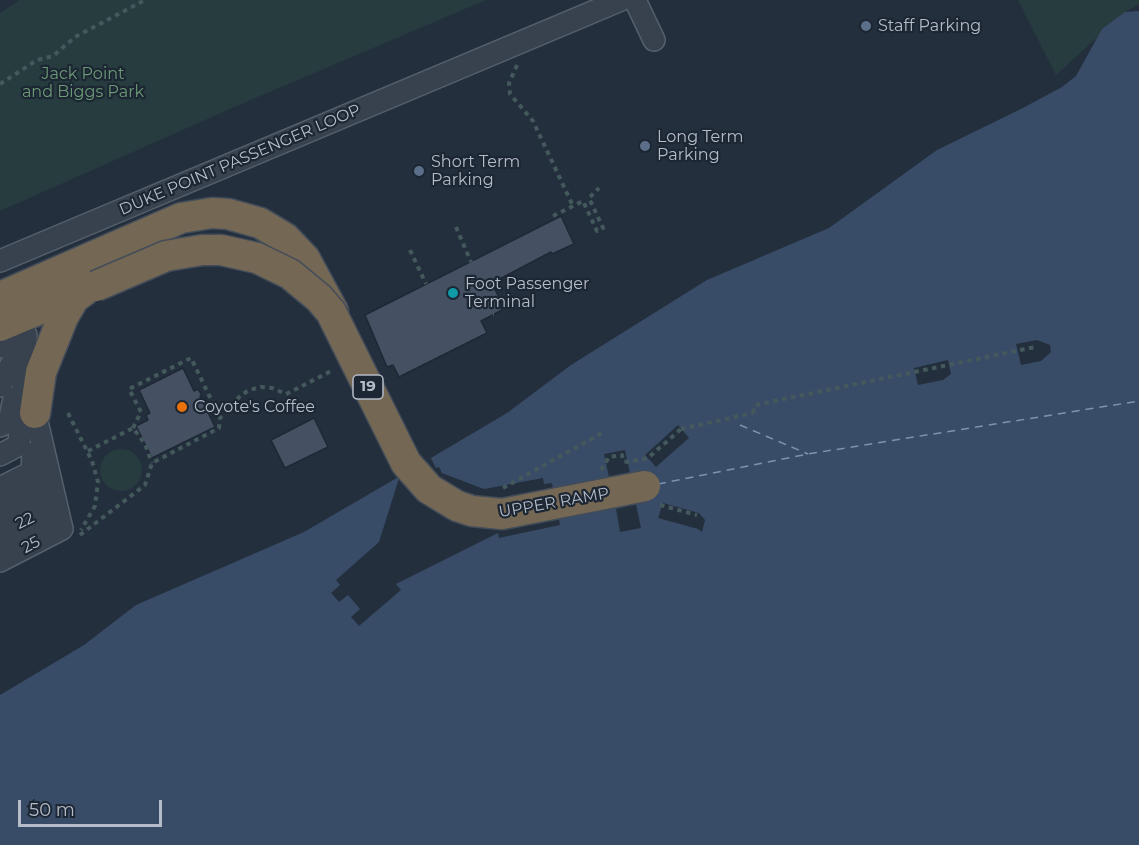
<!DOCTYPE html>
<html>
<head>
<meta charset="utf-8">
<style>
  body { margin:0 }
  #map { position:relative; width:1139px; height:845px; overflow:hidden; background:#242f3e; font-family:Montserrat,sans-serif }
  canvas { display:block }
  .scale { position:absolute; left:18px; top:800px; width:144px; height:27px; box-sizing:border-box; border:3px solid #b4bcc9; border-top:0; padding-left:8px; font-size:18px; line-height:21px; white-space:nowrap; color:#b4bcc9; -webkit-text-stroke:4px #1d2633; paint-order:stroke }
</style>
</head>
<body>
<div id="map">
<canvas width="1139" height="845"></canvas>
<div class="scale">50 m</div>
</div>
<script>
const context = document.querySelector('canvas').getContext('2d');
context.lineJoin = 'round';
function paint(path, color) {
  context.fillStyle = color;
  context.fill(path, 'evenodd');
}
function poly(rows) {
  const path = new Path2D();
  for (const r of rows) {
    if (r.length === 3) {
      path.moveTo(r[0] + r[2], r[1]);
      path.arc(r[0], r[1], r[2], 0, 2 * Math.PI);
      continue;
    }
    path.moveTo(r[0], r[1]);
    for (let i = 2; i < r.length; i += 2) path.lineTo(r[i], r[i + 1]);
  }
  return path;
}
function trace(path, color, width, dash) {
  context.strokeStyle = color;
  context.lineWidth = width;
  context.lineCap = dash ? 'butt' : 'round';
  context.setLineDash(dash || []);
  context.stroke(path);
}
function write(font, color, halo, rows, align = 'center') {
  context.font = font + ' Montserrat,sans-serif';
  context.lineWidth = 4.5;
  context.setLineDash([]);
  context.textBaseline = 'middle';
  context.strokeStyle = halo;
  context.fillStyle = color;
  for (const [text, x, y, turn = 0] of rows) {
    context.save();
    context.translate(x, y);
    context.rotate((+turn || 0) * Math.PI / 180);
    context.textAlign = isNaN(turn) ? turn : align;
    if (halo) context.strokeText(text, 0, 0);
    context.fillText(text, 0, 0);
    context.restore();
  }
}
const green = poly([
  [20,0,486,0,239,105,0,211,0,13],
  [1018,0,1139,0,1139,4,1125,12,1056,75],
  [121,470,21]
]);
const water = poly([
  [1139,11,1139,845,0,845,0,695,84,645,136,605,304,532,431,458,507,413,571,365,707,280,829,228,937,150,1023,108,1062,87,1076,76,1102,29,1125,12]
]);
const pier = poly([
  [1037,340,1050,345,1051,352,1041,361,1021,365,1016,344],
  [948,360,951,374,943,380,918,385,914,368],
  [678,425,689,438,656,467,645,455],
  [625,450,630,473,609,477,604,454],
  [431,458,436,468,439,467,442,473,484,489,543,478,544,484,552,483,560,525,499,538,498,533,396,584,401,590,359,626,351,617,360,609,348,595,339,602,331,593,340,585,336,580,379,542,400,475],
  [663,503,699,513,705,520,702,532,698,529,658,518],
  [636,504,641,528,620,532,616,509]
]);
const ferry = poly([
  [740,425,808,454],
  [658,484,808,454,1139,401]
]);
const building = poly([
  [561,216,574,244,552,254,551,252,492,283,501,302,499,303,502,310,481,321,487,333,399,377,393,365,387,367,365,315,561,216],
  [183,368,194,391,198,389,202,395,200,396,215,427,152,458,136,426,148,420,146,415,150,413,139,390,183,368],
  [314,418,328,447,285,468,271,440,314,418]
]);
const path = poly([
  [517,65,509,83,510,94,533,121,573,206],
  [0,84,37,60,53,56,75,37,145,0],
  [553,216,583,201,597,231,603,228,589,198,599,188],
  [456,227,471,262],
  [410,250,426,284],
  [493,314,494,314],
  [68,413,92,461,98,482,95,506,81,530],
  [753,413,755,405,1035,347],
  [133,428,141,412,129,389,191,358,220,418],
  [88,451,133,428,145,444,152,463],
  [601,470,609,457,622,455,623,461,628,462,648,458,681,429],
  [660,505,697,515],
  [80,535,145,485,152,463,219,428,220,418,240,396,249,390,261,387,272,388,286,394,302,386]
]);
const minor = poly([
  [635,0,654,40],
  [0,261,621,0],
  [0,347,26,335],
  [0,386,23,341],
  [0,426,9,422,14,398],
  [0,455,19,445,26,335],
  [0,488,32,472,33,453],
  [0,506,40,486,38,468],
  [0,525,47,500,44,482],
  [0,543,54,515,51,500],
  [0,561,62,529,35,413]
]);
const highway = poly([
  [0,297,181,218,212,213,228,214,260,223,285,238,305,259,333,311],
  [0,326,83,291],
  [35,413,41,372,63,317,74,298,85,290]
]);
const pathBridge = poly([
  [302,386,333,370],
  [681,429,753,413],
  [503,488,602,433]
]);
const highwayBridge = poly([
  [96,286,166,256,202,250,221,250,257,258,290,274,319,298,331,312,406,463,429,489,457,506,472,511,502,514,645,486]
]);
const markers = [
  [866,26,6,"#5c6f8a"],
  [645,146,6,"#5c6f8a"],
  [419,171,6,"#5c6f8a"],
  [453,293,6,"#0f9aa8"],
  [182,407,6,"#e8710a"]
];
const shields = [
  [368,387,30]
];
const shieldNames = [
  ["19",368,387]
];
const poiNames = [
  ["Staff Parking",878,26],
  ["Long Term",657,137],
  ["Parking",657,155],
  ["Short Term",431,162],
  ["Parking",431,180],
  ["Foot Passenger",465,284],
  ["Terminal",465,302],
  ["Coyote's Coffee",194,407]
];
const parkNames = [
  ["Jack Point",83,74],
  ["and Biggs Park",83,92]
];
const streetNames = [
  ["DUKE POINT PASSENGER LOOP",240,160,-23],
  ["UPPER RAMP",554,503,-10],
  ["22",25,521,-27],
  ["25",31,545,-28]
];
paint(green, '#263c3f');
paint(water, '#394c67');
paint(pier, '#242f3e');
trace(ferry, '#7c92b1', 1.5, [8, 6]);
paint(building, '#455162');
trace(building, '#1f2835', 1.5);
trace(minor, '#565f6c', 24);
trace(highway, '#434c59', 33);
trace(path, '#44595c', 4, [4.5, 4.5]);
trace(minor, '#38414e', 21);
trace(highway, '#746855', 30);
trace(highwayBridge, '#434c59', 33, []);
trace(pathBridge, '#44595c', 4, [4.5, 4.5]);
trace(highwayBridge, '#746855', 30);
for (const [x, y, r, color] of markers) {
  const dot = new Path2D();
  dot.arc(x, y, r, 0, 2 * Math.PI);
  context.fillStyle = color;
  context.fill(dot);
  trace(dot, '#1d2633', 2);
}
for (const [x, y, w] of shields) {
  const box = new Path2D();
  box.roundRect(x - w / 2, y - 12, w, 24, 4.5);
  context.fillStyle = '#1d2633';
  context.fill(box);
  trace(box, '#b4bcc9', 1.5);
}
write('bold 15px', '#b4bcc9', null, shieldNames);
write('16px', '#b4bcc9', '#1d2633', poiNames, 'left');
write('16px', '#6b9a76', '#1d2633', parkNames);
write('16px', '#b4bcc9', '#1d2633', streetNames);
</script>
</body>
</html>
